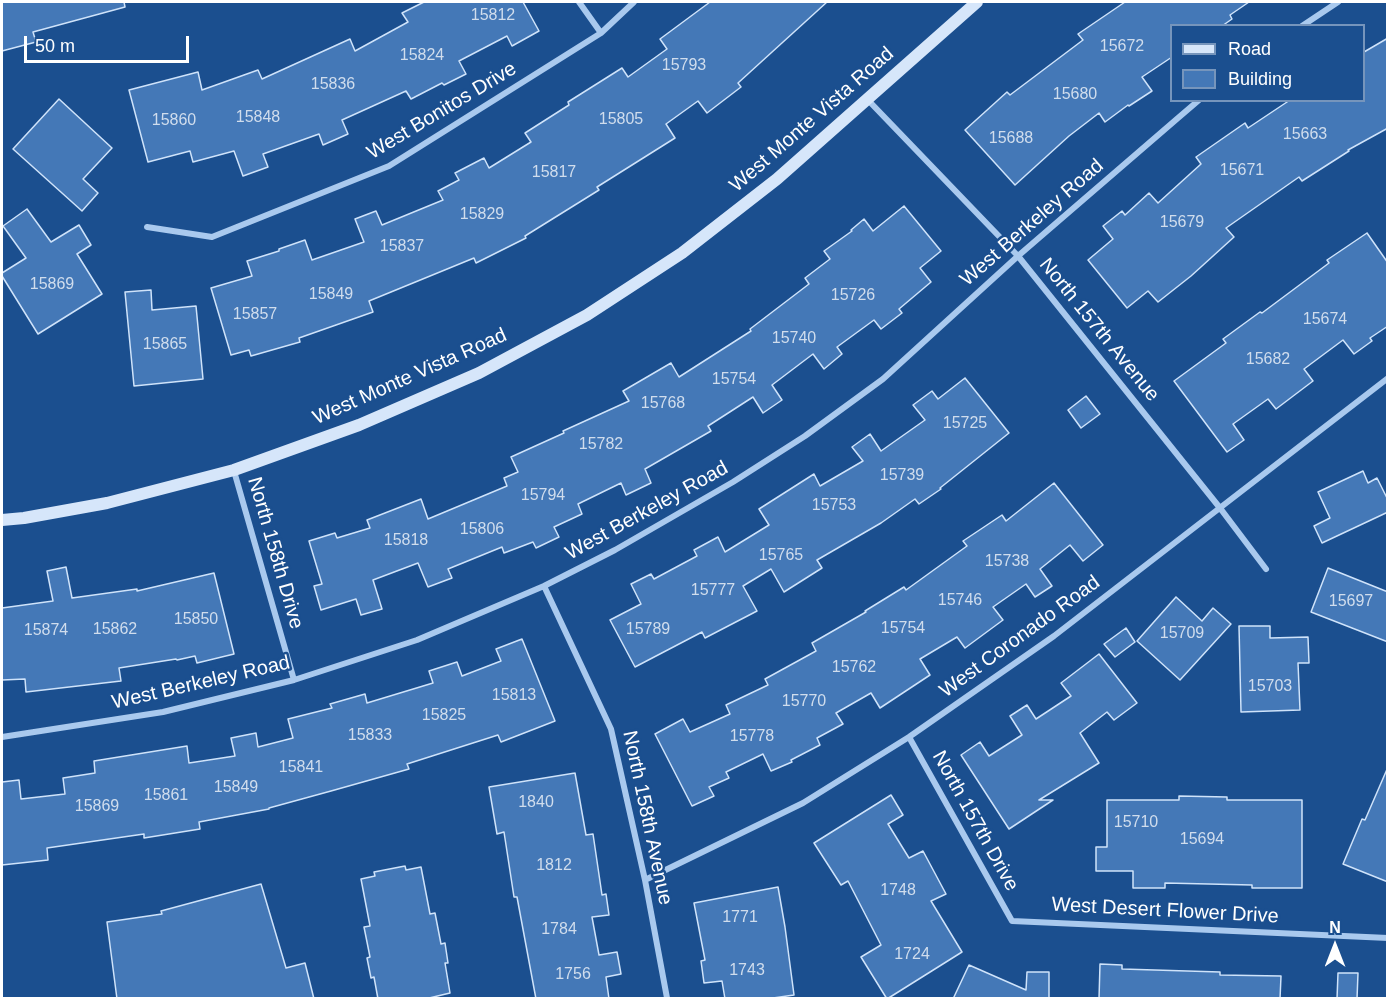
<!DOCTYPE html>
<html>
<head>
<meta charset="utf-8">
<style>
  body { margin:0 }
  #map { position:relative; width:1389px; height:1000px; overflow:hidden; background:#1b4f8f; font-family:Arial,sans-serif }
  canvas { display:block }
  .frame { position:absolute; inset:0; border:3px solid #fff; pointer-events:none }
  .legend { position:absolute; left:1170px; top:24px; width:195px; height:78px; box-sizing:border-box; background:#1b4f8f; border:2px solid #7695bc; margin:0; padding:8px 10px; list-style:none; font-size:18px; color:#fff }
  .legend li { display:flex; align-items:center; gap:12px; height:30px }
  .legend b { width:30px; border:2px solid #7695bc }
  .north { position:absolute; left:1305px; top:916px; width:60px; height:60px; -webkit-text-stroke:4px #1b4f8f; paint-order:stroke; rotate:0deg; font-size:16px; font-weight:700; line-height:24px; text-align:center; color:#fff }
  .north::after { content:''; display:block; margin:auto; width:21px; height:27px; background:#fff; clip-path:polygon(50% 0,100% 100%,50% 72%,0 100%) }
  .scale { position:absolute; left:24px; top:36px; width:165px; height:27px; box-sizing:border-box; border:3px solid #fff; border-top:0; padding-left:8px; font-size:18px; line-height:21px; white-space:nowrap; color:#fff; -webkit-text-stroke:4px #1b4f8f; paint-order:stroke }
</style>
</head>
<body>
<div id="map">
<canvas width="1389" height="1000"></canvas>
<div class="frame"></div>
<ul class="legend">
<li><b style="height:8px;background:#d6e6fa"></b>Road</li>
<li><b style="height:16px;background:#4478b7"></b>Building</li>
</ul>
<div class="north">N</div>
<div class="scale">50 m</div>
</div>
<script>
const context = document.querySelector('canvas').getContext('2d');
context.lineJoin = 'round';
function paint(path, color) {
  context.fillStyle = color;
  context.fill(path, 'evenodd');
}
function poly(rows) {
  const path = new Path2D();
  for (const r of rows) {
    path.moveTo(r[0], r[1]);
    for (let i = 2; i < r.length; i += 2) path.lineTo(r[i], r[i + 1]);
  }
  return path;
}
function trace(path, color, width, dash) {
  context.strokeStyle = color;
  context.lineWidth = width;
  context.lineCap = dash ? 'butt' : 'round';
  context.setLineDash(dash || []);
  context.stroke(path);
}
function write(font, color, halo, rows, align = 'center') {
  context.font = font + ' Arial,sans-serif';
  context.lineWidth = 5;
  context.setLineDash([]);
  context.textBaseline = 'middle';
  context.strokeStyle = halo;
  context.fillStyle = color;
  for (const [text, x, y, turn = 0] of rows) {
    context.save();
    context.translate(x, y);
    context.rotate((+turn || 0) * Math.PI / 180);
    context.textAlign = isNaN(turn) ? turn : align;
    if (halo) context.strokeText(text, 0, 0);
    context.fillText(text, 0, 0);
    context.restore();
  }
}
const building = poly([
  [2,2,124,2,125,7,33,32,36,42,2,51,2,2],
  [424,2,523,2,539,31,512,46,507,36,459,61,466,74,444,85,442,83,411,99,406,91,342,120,348,134,323,145,319,134,263,154,268,167,243,176,234,151,193,162,190,151,148,162,129,90,198,72,202,90,258,70,262,79,350,39,355,51,408,22,402,13,424,2],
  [710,2,827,2,738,83,741,87,707,113,698,101,666,124,675,138,597,187,599,190,525,236,526,238,476,263,474,258,369,301,373,312,299,338,300,342,251,356,249,350,231,355,211,288,252,276,247,261,279,251,279,249,305,240,312,260,364,242,355,219,376,211,382,225,443,200,438,191,459,180,455,173,484,158,489,168,531,142,525,133,569,105,568,102,622,68,628,77,667,49,660,39,710,2],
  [1125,2,1249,2,1230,15,1232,19,1222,26,1172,26,1172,57,1142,77,1152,91,1129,106,1128,105,1105,122,1099,113,1069,136,1015,185,965,130,1007,92,1010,95,1083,40,1078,34,1125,2],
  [1388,38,1388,128,1348,150,1349,151,1302,181,1299,177,1226,228,1234,237,1191,276,1158,302,1148,291,1127,308,1088,260,1113,239,1103,226,1122,211,1125,215,1149,193,1158,203,1201,164,1196,157,1245,123,1248,128,1290,100,1364,100,1364,52,1388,38],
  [59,99,112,148,83,179,98,193,82,211,13,149,59,99],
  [904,206,941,251,920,268,931,282,899,309,902,313,881,329,874,320,837,347,842,354,824,369,813,354,772,385,782,400,763,413,753,397,708,426,711,431,645,469,651,483,626,495,621,483,578,504,582,514,554,527,559,537,536,548,533,542,504,553,502,547,448,569,452,578,428,587,418,563,373,580,382,609,361,615,356,599,321,610,314,586,322,584,309,541,335,533,337,538,370,528,367,520,421,499,428,519,507,486,504,478,518,472,511,457,564,433,563,431,629,401,623,391,671,363,679,377,751,331,750,329,809,284,805,278,830,259,824,251,852,231,851,230,864,219,873,231,904,206],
  [27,209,51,242,79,225,91,245,77,254,102,294,38,334,2,276,2,273,26,258,3,226,27,209],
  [1367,233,1388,263,1388,326,1370,338,1372,341,1354,354,1343,340,1304,369,1313,381,1276,409,1268,399,1233,424,1244,440,1227,452,1174,381,1226,343,1223,339,1260,312,1262,313,1329,263,1327,260,1367,233],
  [151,290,152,310,196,306,203,379,134,386,125,292,151,290],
  [965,378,1009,433,940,488,941,489,919,504,915,499,881,523,817,560,822,568,784,592,771,569,743,586,757,611,705,638,702,632,635,667,610,620,641,604,631,584,651,574,654,579,697,556,694,550,718,537,725,552,769,525,759,509,814,474,820,486,863,461,852,447,870,434,881,451,925,420,913,405,932,391,938,399,965,378],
  [1086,396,1100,414,1081,428,1068,410,1086,396],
  [1363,471,1368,483,1377,478,1388,500,1388,512,1322,543,1314,526,1330,518,1318,492,1363,471],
  [1054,483,1103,545,1083,561,1070,545,1040,569,1052,586,1035,597,1026,584,993,607,1003,620,965,648,957,637,920,659,930,675,880,708,871,693,836,713,843,724,817,738,820,745,791,760,792,762,771,771,763,754,726,772,729,778,709,787,714,796,692,806,655,734,683,719,690,732,730,714,726,705,768,685,765,679,816,651,812,643,866,612,865,611,904,587,906,590,967,546,963,541,1002,515,1006,521,1054,483],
  [66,567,72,598,137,589,137,591,214,573,234,654,197,663,195,656,177,660,176,659,119,668,121,681,26,692,25,679,2,680,2,608,53,601,47,571,66,567],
  [1328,568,1388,592,1388,642,1311,612,1328,568],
  [1176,597,1202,621,1213,608,1231,624,1180,680,1137,641,1176,597],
  [1239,626,1270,626,1270,638,1308,637,1309,663,1298,663,1300,710,1241,712,1239,626],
  [1126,628,1135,642,1115,657,1104,644,1126,628],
  [522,639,555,721,501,742,498,735,407,764,409,769,331,791,269,808,269,809,199,822,200,829,144,838,144,834,47,848,48,860,2,865,2,782,19,780,21,799,65,794,63,778,95,773,94,761,187,746,189,763,235,756,231,738,256,733,258,747,293,738,288,719,332,708,330,704,365,694,367,703,433,683,429,671,457,662,462,676,501,661,496,649,522,639],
  [1099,654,1137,703,1114,720,1107,712,1080,733,1099,763,1039,800,1053,800,1009,829,961,755,980,742,989,756,1022,735,1010,716,1027,705,1036,719,1071,696,1061,683,1099,654],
  [1388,767,1388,882,1343,864,1362,819,1365,820,1388,767],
  [575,773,586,835,593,834,602,895,606,894,609,915,592,917,599,955,617,952,621,974,606,977,609,999,536,999,517,897,514,897,504,832,497,834,489,787,575,773],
  [891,795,903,815,888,824,909,858,923,851,946,894,931,901,962,952,887,999,861,957,881,945,848,881,841,885,814,843,891,795],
  [1179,796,1227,797,1227,800,1302,800,1302,888,1252,888,1252,885,1165,883,1165,888,1133,888,1133,871,1096,871,1096,847,1107,847,1107,800,1179,800,1179,796],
  [405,866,406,870,421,867,430,914,435,913,441,944,445,943,448,963,445,963,450,993,425,999,378,999,374,977,371,978,367,958,370,957,364,927,370,926,361,879,375,876,374,872,405,866],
  [261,884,286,968,305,963,314,999,117,999,107,922,162,914,161,911,261,884],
  [778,887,785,927,794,995,766,999,725,999,722,981,704,983,701,961,705,960,694,903,778,887],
  [1100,964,1122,965,1122,969,1220,972,1220,975,1281,976,1280,999,1099,999,1100,964],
  [969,965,1026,990,1027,972,1049,972,1049,999,953,999,969,965],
  [1338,973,1358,973,1357,999,1337,999,1338,973]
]);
const street = poly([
  [579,2,601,33],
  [1302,26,1338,2],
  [867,99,1018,256,1220,508,1266,569],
  [147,227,212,237,389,166,601,33,634,2],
  [234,471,294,680],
  [544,586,611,729,645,880,667,998],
  [2,737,163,712,294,680,417,640,544,586,615,550,733,482,805,436,883,379,1018,256,1178,118,1199,100],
  [909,737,1012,921,1388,938],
  [645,880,803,803,909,737,1054,636,1388,378]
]);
const secondary = poly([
  [2,520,24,518,107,503,234,470,359,425,479,373,587,315,682,253,777,179,977,2]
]);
const numberNames = [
  ["15812",493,16],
  ["15672",1122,47],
  ["15824",422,56],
  ["15793",684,66],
  ["15836",333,85],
  ["15680",1075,95],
  ["15848",258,118],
  ["15805",621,120],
  ["15860",174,121],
  ["15663",1305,135],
  ["15688",1011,139],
  ["15671",1242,171],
  ["15817",554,173],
  ["15829",482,215],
  ["15679",1182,223],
  ["15837",402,247],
  ["15869",52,285],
  ["15849",331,295],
  ["15726",853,296],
  ["15857",255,315],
  ["15674",1325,320],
  ["15740",794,339],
  ["15865",165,345],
  ["15682",1268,360],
  ["15754",734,380],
  ["15768",663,404],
  ["15725",965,424],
  ["15782",601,445],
  ["15739",902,476],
  ["15794",543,496],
  ["15753",834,506],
  ["15806",482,530],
  ["15818",406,541],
  ["15765",781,556],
  ["15738",1007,562],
  ["15777",713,591],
  ["15746",960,601],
  ["15697",1351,602],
  ["15850",196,620],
  ["15754",903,629],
  ["15862",115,630],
  ["15789",648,630],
  ["15874",46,631],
  ["15709",1182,634],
  ["15762",854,668],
  ["15703",1270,687],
  ["15813",514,696],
  ["15770",804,702],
  ["15825",444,716],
  ["15833",370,736],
  ["15778",752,737],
  ["15841",301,768],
  ["15849",236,788],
  ["15861",166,796],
  ["1840",536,803],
  ["15869",97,807],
  ["15710",1136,823],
  ["15694",1202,840],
  ["1812",554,866],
  ["1748",898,891],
  ["1771",740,918],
  ["1784",559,930],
  ["1724",912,955],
  ["1743",747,971],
  ["1756",573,975]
];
const streetNames = [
  ["West Bonitos Drive",442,111,-31],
  ["West Monte Vista Road",812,120,-41],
  ["West Berkeley Road",1032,223,-41],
  ["North 157th Avenue",1099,330,51],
  ["West Monte Vista Road",410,377,-24],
  ["West Berkeley Road",647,511,-29],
  ["North 158th Drive",275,553,74],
  ["West Coronado Road",1020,637,-36],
  ["West Berkeley Road",201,683,-13],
  ["North 158th Avenue",647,818,78],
  ["North 157th Drive",975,821,61],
  ["West Desert Flower Drive",1165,911,3]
];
paint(building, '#4478b7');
trace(building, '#cfe3fa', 1.5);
trace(street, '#a9c9ee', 6);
trace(secondary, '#d6e6fa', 12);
write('16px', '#d0dded', null, numberNames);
write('20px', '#fff', '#1b4f8f', streetNames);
</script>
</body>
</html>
